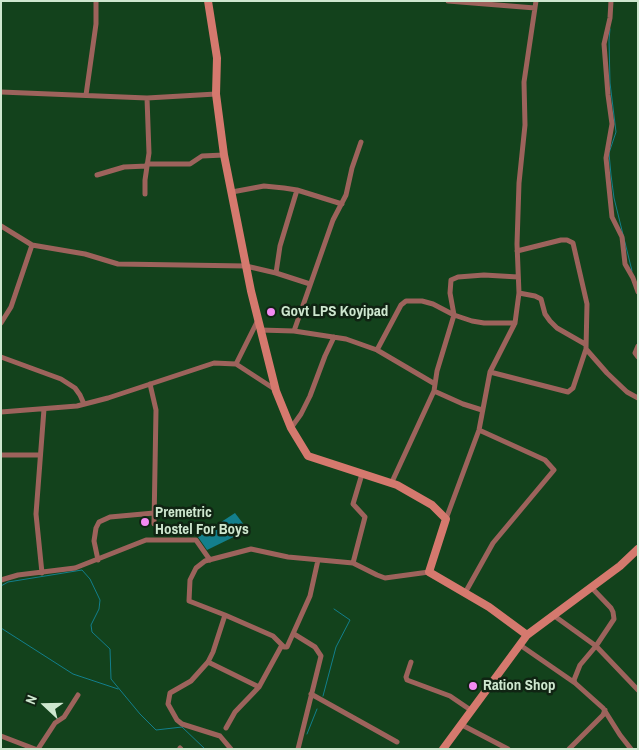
<!DOCTYPE html>
<html>
<head>
<meta charset="utf-8">
<style>
  body { margin:0 }
  #map { position:relative; width:639px; height:750px; overflow:hidden; background:#13421c; font-family:"Archivo Narrow",sans-serif }
  canvas { display:block }
  .frame { position:absolute; inset:0; border:2px solid #cee7cf; pointer-events:none }
  .north { position:absolute; left:20px; top:680px; width:50px; height:50px; -webkit-text-stroke:4px #102413; paint-order:stroke; rotate:291deg; font-size:14px; font-weight:700; line-height:20px; text-align:center; color:#cee7cf }
  .north::after { content:''; display:block; margin:auto; width:18px; height:22px; background:#cee7cf; clip-path:polygon(50% 0,100% 100%,50% 72%,0 100%) }
</style>
</head>
<body>
<div id="map">
<canvas width="639" height="750"></canvas>
<div class="frame"></div>
<div class="north">N</div>
</div>
<script>
const context = document.querySelector('canvas').getContext('2d');
context.lineJoin = 'round';
function paint(path, color) {
  context.fillStyle = color;
  context.fill(path, 'evenodd');
}
function poly(rows) {
  const path = new Path2D();
  for (const r of rows) {
    path.moveTo(r[0], r[1]);
    for (let i = 2; i < r.length; i += 2) path.lineTo(r[i], r[i + 1]);
  }
  return path;
}
function trace(path, color, width, dash) {
  context.strokeStyle = color;
  context.lineWidth = width;
  context.lineCap = dash ? 'butt' : 'round';
  context.setLineDash(dash || []);
  context.stroke(path);
}
function write(font, color, halo, rows, align = 'center') {
  context.font = font + ' "Archivo Narrow",sans-serif';
  context.lineWidth = 5;
  context.setLineDash([]);
  context.textBaseline = 'middle';
  context.strokeStyle = halo;
  context.fillStyle = color;
  for (const [text, x, y, turn = 0] of rows) {
    context.save();
    context.translate(x, y);
    context.rotate((+turn || 0) * Math.PI / 180);
    context.textAlign = isNaN(turn) ? turn : align;
    if (halo) context.strokeText(text, 0, 0);
    context.fillText(text, 0, 0);
    context.restore();
  }
}
const water = poly([
  [235,513,248,530,207,550,198,537]
]);
const stream = poly([
  [610,29,609,40,610,83,616,132,609,153,611,175,614,198,632,271],
  [1,586,8,582,82,570,90,579,100,600,99,609,91,625,92,632,110,649,111,679,140,714,156,730,182,727,205,749],
  [1,628,73,674,118,689],
  [323,696,336,647,350,620,334,609],
  [307,734,317,709]
]);
const street = poly([
  [448,1,535,8],
  [611,1,610,18,604,44,608,95,612,124,606,158,612,217,622,237,625,264,633,278,638,292],
  [1,92,147,98,216,94],
  [86,95,96,24,96,1],
  [147,164,190,164,202,156,224,155],
  [97,175,124,167,147,166],
  [232,192,264,186,284,188,297,190,342,204],
  [145,194,145,180,149,153,147,98],
  [1,226,32,245,85,254,118,264,246,266,276,273,310,284],
  [517,251,561,240,567,240,573,243,587,304,586,349,607,373,627,392,638,398],
  [276,273,280,246,297,190],
  [519,293,535,296,541,299,545,314,550,321,557,328,585,344],
  [1,323,11,307,32,245],
  [260,330,294,331,346,339,377,350,435,384],
  [294,331,333,220,346,195,352,168,361,142],
  [638,346,635,353,638,357],
  [377,350,401,305,406,301,422,301,433,304,454,315,472,321,484,323,515,323],
  [1,357,61,379,75,388,80,395,84,404],
  [236,364,258,320],
  [490,372,568,392,573,388,586,349],
  [150,384,156,410,154,524],
  [434,391,463,404,482,410],
  [1,412,77,406,108,398,214,363,236,364,276,390],
  [291,428,301,414,310,396,325,356,334,337],
  [1,455,40,455],
  [391,484,434,391,437,371,454,315,450,293,451,280,458,277,484,275,518,277],
  [446,519,479,430,490,372,515,323,519,293,517,244,519,183,525,125,524,82,536,1],
  [98,560,94,541,96,528,99,522,110,517,154,513],
  [353,563,365,517,353,504,362,474],
  [42,573,36,514,44,409],
  [1,580,18,575,75,568,146,540,196,540,210,560],
  [591,587,611,608,613,612,614,619,596,646,580,665,574,680,575,683,603,708,620,735,631,749],
  [465,593,493,543,554,470,545,460,479,430],
  [225,615,273,636,284,647,287,647,310,596,318,560],
  [553,615,596,646,638,690],
  [294,634,315,647,321,656,298,749],
  [520,645,575,683],
  [208,662,259,687],
  [411,662,406,677,407,680,450,696,472,711],
  [311,694,397,742],
  [462,725,508,749],
  [226,728,235,712,259,687,282,645],
  [1,736,35,749],
  [180,748,181,749],
  [38,749,55,723,64,717,78,695],
  [231,749,220,736,182,724,177,720,168,704,170,693,191,681,208,662,213,652,225,615,189,601,190,580,196,568,205,561,251,549,288,557,353,563,377,575,385,578,429,572],
  [569,749,603,715,605,710]
]);
const secondary = poly([
  [208,1,217,58,216,94,224,155,251,291,276,391,291,428,308,456,397,485,432,505,446,519,429,572,489,607,527,635,443,749],
  [527,635,620,566,638,549]
]);
const markers = [
  [271,312,5,"#f38af2"],
  [145,522,5,"#f38af2"],
  [473,686,5,"#f38af2"]
];
const poiNames = [
  ["Govt LPS Koyipad",281,312],
  ["Premetric",155,513],
  ["Hostel For Boys",155,530],
  ["Ration Shop",483,686]
];
paint(water, '#137f8c');
trace(stream, '#137f8c', 1);
trace(street, '#9d635c', 5);
trace(secondary, '#d5796e', 8);
for (const [x, y, r, color] of markers) {
  const dot = new Path2D();
  dot.arc(x, y, r, 0, 2 * Math.PI);
  context.fillStyle = color;
  context.fill(dot);
  trace(dot, '#102413', 2);
}
write('bold 15px', '#cee7cf', '#102413', poiNames, 'left');
</script>
</body>
</html>
